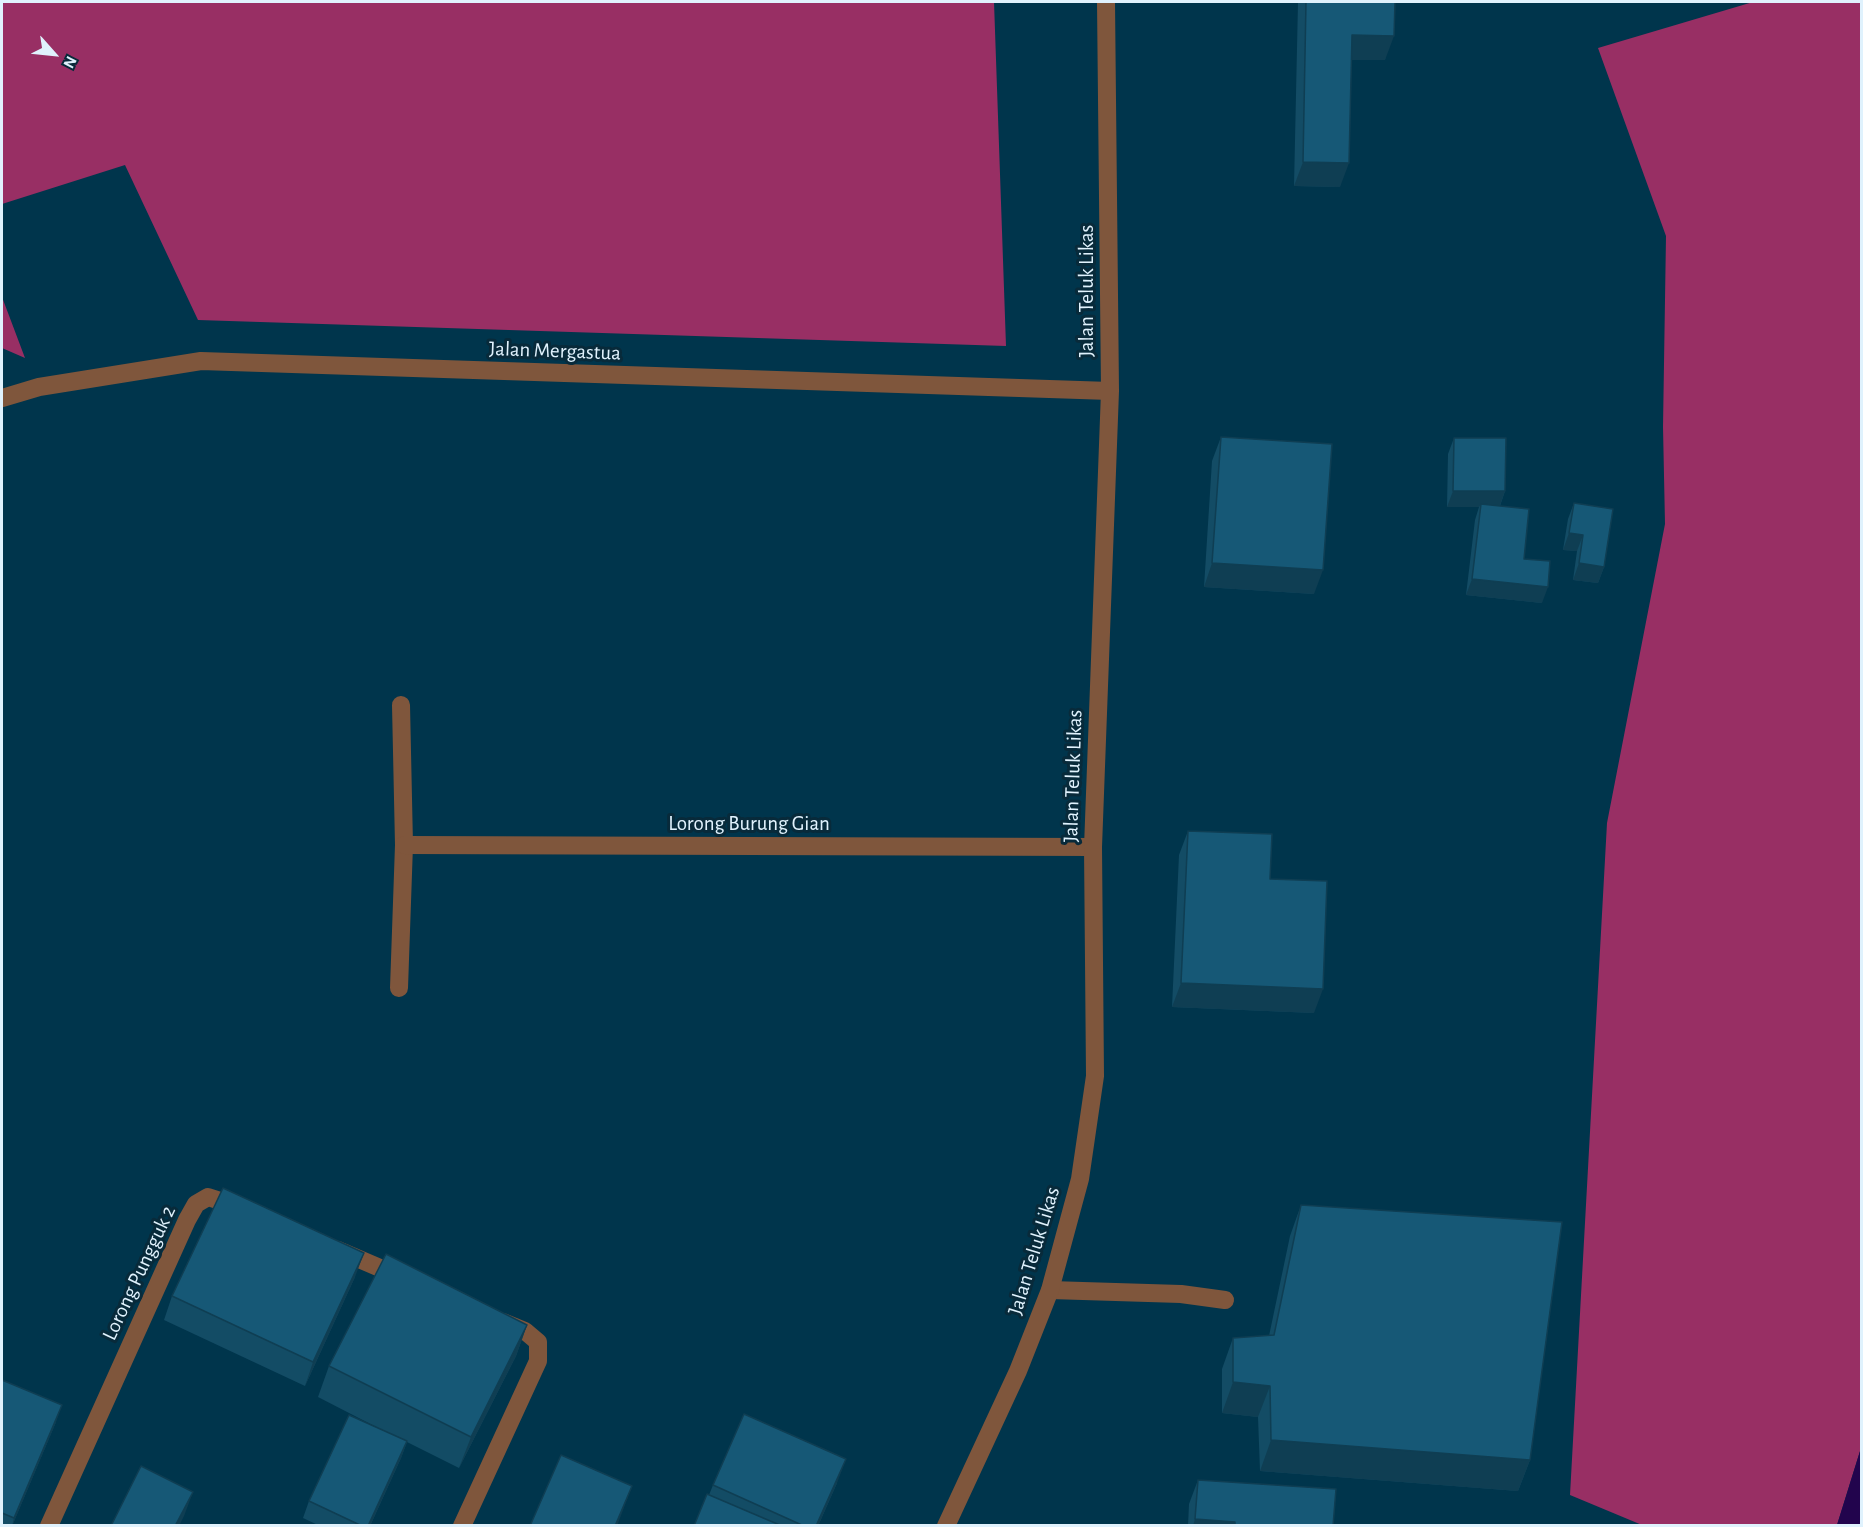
<!DOCTYPE html>
<html>
<head>
<meta charset="utf-8">
<style>
  body { margin:0 }
  #map { position:relative; width:1863px; height:1527px; overflow:hidden; background:#00354c; font-family:"Alegreya Sans",sans-serif }
  canvas { display:block }
  .frame { position:absolute; inset:0; border:3px solid #e0f2fd; pointer-events:none }
  .north { position:absolute; left:24px; top:24px; width:60px; height:60px; -webkit-text-stroke:4px #082a3a; paint-order:stroke; rotate:117deg; font-size:16px; font-weight:700; line-height:24px; text-align:center; color:#e0f2fd }
  .north::after { content:''; display:block; margin:auto; width:21px; height:27px; background:#e0f2fd; clip-path:polygon(50% 0,100% 100%,50% 72%,0 100%) }
</style>
</head>
<body>
<div id="map">
<canvas width="1863" height="1527"></canvas>
<div class="frame"></div>
<div class="north">N</div>
</div>
<script>
const context = document.querySelector('canvas').getContext('2d');
context.lineJoin = 'round';
function paint(path, color) {
  context.fillStyle = color;
  context.fill(path, 'evenodd');
}
function poly(rows) {
  const path = new Path2D();
  for (const r of rows) {
    path.moveTo(r[0], r[1]);
    for (let i = 2; i < r.length; i += 2) path.lineTo(r[i], r[i + 1]);
  }
  return path;
}
function trace(path, color, width, dash) {
  context.strokeStyle = color;
  context.lineWidth = width;
  context.lineCap = dash ? 'butt' : 'round';
  context.setLineDash(dash || []);
  context.stroke(path);
}
function write(font, color, halo, rows, align = 'center') {
  context.font = font + ' "Alegreya Sans",sans-serif';
  context.lineWidth = 6;
  context.setLineDash([]);
  context.textBaseline = 'middle';
  context.strokeStyle = halo;
  context.fillStyle = color;
  for (const [text, x, y, turn = 0] of rows) {
    context.save();
    context.translate(x, y);
    context.rotate((+turn || 0) * Math.PI / 180);
    context.textAlign = isNaN(turn) ? turn : align;
    if (halo) context.strokeText(text, 0, 0);
    context.fillText(text, 0, 0);
    context.restore();
  }
}
const forest = poly([
  [2,2,994,2,1006,346,198,320,125,165,2,204],
  [1753,2,1861,2,1861,1448,1837,1525,1642,1525,1570,1495,1607,823,1665,524,1663,427,1666,236,1598,48],
  [2,297,25,358,2,348]
]);
const water = poly([
  [1861,1448,1861,1525,1837,1525]
]);
const service = poly([
  [399,988,404,845,401,705],
  [1050,1290,1181,1294,1225,1300]
]);
const minor = poly([
  [404,845,1093,847],
  [338,1250,401,1277],
  [49,1526,187,1220,196,1204,208,1197,239,1207],
  [462,1526,538,1361,538,1342,525,1331,503,1322]
]);
const tertiary = poly([
  [2,398,39,387,201,361,1110,391],
  [946,1526,1018,1371,1050,1290,1080,1179,1095,1076,1093,847,1110,391,1106,2]
]);
const wall = poly([
  [1298,2,1395,2,1385,60,1352,60,1340,187,1294,186],
  [1221,437,1314,594,1204,587,1212,461],
  [1454,438,1505,491,1500,506,1524,559,1542,603,1466,595,1475,520,1479,507,1447,507,1448,454],
  [1574,503,1604,567,1598,583,1573,580,1577,551,1563,550,1568,519],
  [1188,831,1270,879,1314,1013,1172,1007,1179,855],
  [1301,1205,1530,1460,1518,1491,1260,1471,1258,1417,1222,1413,1222,1369,1233,1338,1269,1336,1290,1236],
  [355,1277,305,1386,164,1320,172,1296],
  [527,1325,516,1356,459,1468,407,1442,401,1458,370,1526,320,1526,303,1518,309,1501,384,1431,318,1397,329,1366],
  [2,1380,56,1422,12,1526,2,1526],
  [1198,1480,1333,1526,1188,1526,1189,1504],
  [837,1483,818,1526,694,1526,709,1495,713,1485]
]);
const shadedWall = poly([
  [1352,35,1394,36,1385,60,1343,60],
  [1303,162,1349,163,1340,187,1294,186],
  [1453,491,1505,491,1499,508,1481,504,1479,507,1447,507],
  [1569,533,1583,535,1577,551,1563,550],
  [1212,563,1323,570,1314,594,1204,587],
  [1579,563,1604,567,1598,583,1573,580],
  [1472,579,1548,587,1542,603,1466,595],
  [1181,983,1323,989,1314,1013,1172,1007],
  [364,1253,355,1277,305,1386,313,1362],
  [527,1325,516,1356,459,1468,471,1437],
  [1233,1382,1270,1386,1258,1417,1222,1413],
  [62,1405,56,1422,12,1526,14,1518],
  [1271,1440,1530,1460,1518,1491,1260,1471],
  [407,1441,401,1458,370,1526,368,1526],
  [846,1459,837,1483,818,1526,816,1526],
  [632,1486,617,1526,615,1526],
  [193,1492,184,1516,179,1526,175,1526],
  [1195,1519,1235,1522,1234,1526,1193,1526]
]);
const building = poly([
  [1306,2,1395,2,1394,36,1352,35,1349,163,1303,162,1306,2],
  [1221,437,1332,444,1323,570,1212,563,1221,437],
  [1454,438,1506,438,1505,491,1453,491,1454,438],
  [1574,503,1613,509,1604,567,1579,563,1583,535,1569,533,1574,503],
  [1481,504,1529,509,1524,559,1550,561,1548,587,1472,579,1481,504],
  [1188,831,1272,834,1270,879,1327,881,1323,989,1181,983,1188,831],
  [223,1188,364,1253,313,1362,172,1296,223,1188],
  [1301,1205,1562,1222,1530,1460,1271,1440,1270,1386,1233,1382,1233,1338,1274,1335,1301,1205],
  [386,1254,527,1325,471,1437,329,1366,386,1254],
  [2,1380,62,1405,14,1518,2,1513,2,1380],
  [744,1414,846,1459,816,1526,804,1526,713,1485,744,1414],
  [349,1415,407,1441,368,1526,362,1526,309,1501,349,1415],
  [561,1455,632,1486,615,1526,530,1526,561,1455],
  [141,1466,193,1492,175,1526,111,1526,141,1466],
  [1198,1480,1336,1489,1333,1526,1235,1526,1235,1522,1195,1519,1198,1480],
  [707,1494,782,1526,694,1526,707,1494]
]);
const streetNames = [
  ["Jalan Teluk Likas",1087,291,-90],
  ["Jalan Mergastua",555,351,2],
  ["Jalan Teluk Likas",1073,776,-88],
  ["Lorong Burung Gian",749,824],
  ["Jalan Teluk Likas",1034,1251,-73],
  ["Lorong Pungguk 2",139,1273,-65]
];
paint(forest, '#982f64');
paint(water, '#22044d');
trace(service, '#7f563c', 18);
trace(minor, '#7f563c', 18);
trace(tertiary, '#7f563c', 18);
paint(wall, '#134c65');
paint(shadedWall, '#0f3e53');
paint(building, '#165876');
trace(building, '#0f3e53', 1.5);
write('21px', '#e0f2fd', '#082a3a', streetNames);
</script>
</body>
</html>
